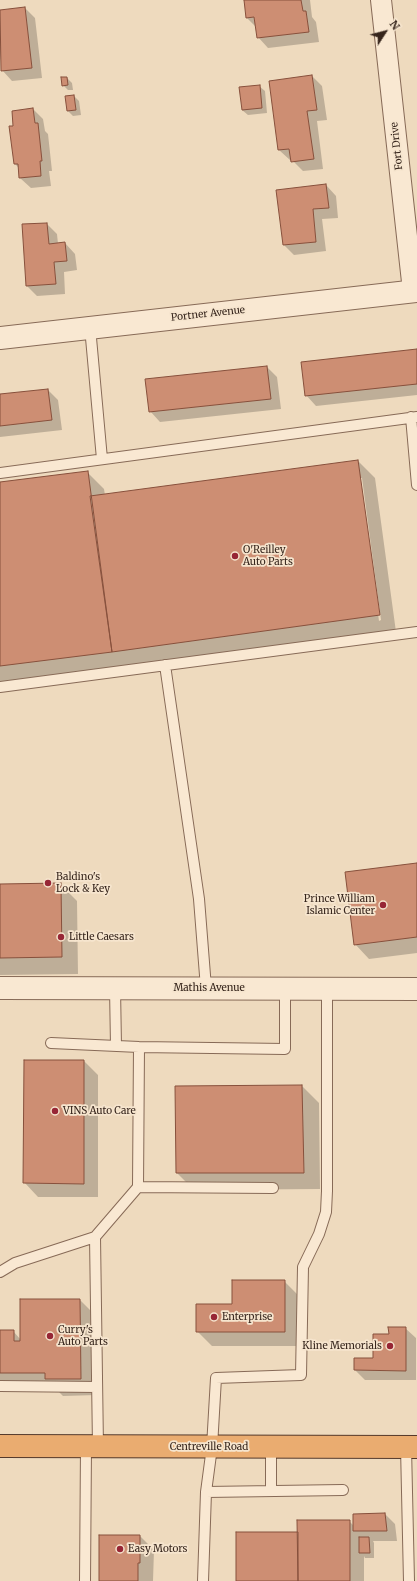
<!DOCTYPE html>
<html>
<head>
<meta charset="utf-8">
<style>
  body { margin:0 }
  #map { position:relative; width:417px; height:1581px; overflow:hidden; background:#eedabe; font-family:Merriweather,serif }
  canvas { display:block }
  .north { position:absolute; left:365px; top:12px; width:40px; height:40px; -webkit-text-stroke:3px #f6e5ce; paint-order:stroke; rotate:54deg; font-size:11px; font-weight:700; line-height:16px; text-align:center; color:#36251c }
  .north::after { content:''; display:block; margin:auto; width:14px; height:18px; background:#36251c; clip-path:polygon(50% 0,100% 100%,50% 72%,0 100%) }
</style>
</head>
<body>
<div id="map">
<canvas width="417" height="1581"></canvas>
<div class="north">N</div>
</div>
<script>
const context = document.querySelector('canvas').getContext('2d');
context.lineJoin = 'round';
function paint(path, color) {
  context.fillStyle = color;
  context.fill(path, 'evenodd');
}
function poly(rows) {
  const path = new Path2D();
  for (const r of rows) {
    path.moveTo(r[0], r[1]);
    for (let i = 2; i < r.length; i += 2) path.lineTo(r[i], r[i + 1]);
  }
  return path;
}
function trace(path, color, width, dash) {
  context.strokeStyle = color;
  context.lineWidth = width;
  context.lineCap = dash ? 'butt' : 'round';
  context.setLineDash(dash || []);
  context.stroke(path);
}
function write(font, color, halo, rows, align = 'center') {
  context.font = font + ' Merriweather,serif';
  context.lineWidth = 3.5;
  context.setLineDash([]);
  context.textBaseline = 'middle';
  context.strokeStyle = halo;
  context.fillStyle = color;
  for (const [text, x, y, turn = 0] of rows) {
    context.save();
    context.translate(x, y);
    context.rotate((+turn || 0) * Math.PI / 180);
    context.textAlign = isNaN(turn) ? turn : align;
    if (halo) context.strokeText(text, 0, 0);
    context.fillText(text, 0, 0);
    context.restore();
  }
}
const shadow = poly([
  [246,0,310,0,312,17,316,22,319,42,268,48,258,37,256,27,247,18],
  [25,8,35,18,42,78,12,81,2,70,0,52,0,11],
  [312,76,322,86,327,120,317,121,323,169,303,171,292,160,290,160,279,150],
  [67,78,72,83,73,90,68,90,63,85],
  [259,86,265,91,267,113,248,115,242,110],
  [74,96,79,101,81,115,73,116,68,111],
  [33,109,43,119,45,131,48,134,52,171,49,171,51,186,31,188,20,178,19,168,15,164,15,127],
  [326,185,336,196,338,218,322,219,326,251,294,255,284,245,278,191],
  [47,224,57,234,58,244,65,243,75,254,77,270,64,272,65,294,37,296,27,286],
  [417,350,417,395,316,406,306,395],
  [267,367,277,377,281,409,160,422,150,411],
  [48,390,58,400,62,430,0,437,0,395],
  [358,461,375,478,396,632,0,685,0,483,87,472,104,489,105,495],
  [360,478,362,478,381,620,379,621],
  [417,864,417,953,369,959,355,944],
  [60,884,77,901,78,974,0,975,0,885],
  [84,1061,98,1075,98,1197,38,1197,24,1182],
  [302,1086,319,1103,320,1189,194,1190,177,1173,176,1087],
  [284,1281,298,1295,298,1346,212,1346,197,1331,233,1305],
  [80,1300,97,1317,97,1395,63,1396,57,1390,0,1390,0,1331,13,1331,21,1340],
  [405,1328,416,1338,416,1380,365,1380,355,1370,374,1359,390,1335],
  [385,1514,395,1524,397,1541,373,1541,374,1543,374,1558,365,1558,364,1556,364,1581,237,1581,299,1533,349,1521,354,1526],
  [140,1536,154,1550,153,1581,100,1581]
]);
const building = poly([
  [244,0,301,0,303,11,306,11,309,32,257,38,254,17,246,18,244,0],
  [25,7,32,68,1,71,0,10,25,7],
  [312,75,317,110,307,111,314,159,291,162,289,149,278,150,269,81,312,75],
  [61,77,67,77,68,85,62,86,61,77],
  [260,85,262,108,242,110,239,87,260,85],
  [74,95,76,110,67,111,65,96,74,95],
  [33,108,35,123,38,123,42,161,40,161,41,176,19,178,18,164,14,164,9,126,13,126,12,111,33,108],
  [326,184,329,208,313,209,316,242,283,245,276,190,326,184],
  [47,223,49,244,65,242,67,261,54,262,56,284,26,286,22,224,47,223],
  [417,349,417,384,305,396,301,362,417,349],
  [267,366,271,399,149,412,145,379,267,366],
  [48,389,52,420,0,426,0,394,48,389],
  [358,460,380,615,112,652,90,496,358,460],
  [88,471,112,652,0,666,0,482,88,471],
  [417,863,417,937,354,945,345,872,417,863],
  [61,883,62,957,0,958,0,884,61,883],
  [24,1060,84,1060,84,1184,23,1183,24,1060],
  [302,1085,304,1173,176,1173,175,1086,302,1085],
  [232,1280,285,1280,285,1332,196,1332,196,1304,232,1304,232,1280],
  [20,1299,80,1299,81,1379,45,1379,45,1373,0,1373,0,1330,14,1330,14,1341,20,1341,20,1299],
  [388,1327,406,1327,406,1371,354,1370,354,1358,373,1358,373,1334,389,1334,388,1327],
  [385,1513,387,1531,353,1531,353,1514,385,1513],
  [297,1520,350,1520,350,1581,298,1581,297,1520],
  [236,1532,298,1532,298,1581,236,1581,236,1532],
  [99,1535,140,1535,140,1563,138,1563,138,1581,99,1581,99,1535],
  [359,1537,369,1537,370,1553,359,1553,359,1537]
]);
const service = poly([
  [90,327,102,459],
  [411,417,417,485],
  [0,473,417,417],
  [165,665,199,899,206,988],
  [0,687,417,632],
  [115,988,116,1046],
  [51,1043,139,1047,285,1049,285,989],
  [139,1047,138,1187,273,1188],
  [95,1237,138,1187],
  [0,1272,15,1263,95,1237,98,1447],
  [0,1386,97,1387],
  [271,1447,271,1491],
  [406,1447,409,1581],
  [206,1492,212,1447,216,1378,301,1375,303,1267,319,1234,326,1212,327,1191,327,989],
  [85,1581,86,1447],
  [203,1581,206,1492,343,1490]
]);
const minor = poly([
  [381,0,413,291]
]);
const tertiary = poly([
  [0,338,417,291],
  [0,988,417,989]
]);
const trunk = poly([
  [0,1446,417,1447]
]);
const markers = [
  [235,556,4,"#972635"],
  [48,883,4,"#972635"],
  [383,905,4,"#972635"],
  [61,937,4,"#972635"],
  [55,1111,4,"#972635"],
  [214,1317,4,"#972635"],
  [50,1336,4,"#972635"],
  [390,1346,4,"#972635"],
  [120,1549,4,"#972635"]
];
const streetNames = [
  ["Fort Drive",397,146,-96],
  ["Portner Avenue",208,314,-6],
  ["Mathis Avenue",209,988],
  ["Centreville Road",209,1447]
];
const poiNames = [
  ["O'Reilley",243,550],
  ["Auto Parts",243,562],
  ["Baldino's",56,877],
  ["Lock & Key",56,889],
  ["Prince William",375,899,"right"],
  ["Islamic Center",375,911,"right"],
  ["Little Caesars",69,937],
  ["VINS Auto Care",63,1111],
  ["Enterprise",222,1317],
  ["Curry's",58,1330],
  ["Auto Parts",58,1342],
  ["Kline Memorials",382,1346,"right"],
  ["Easy Motors",128,1549]
];
paint(shadow, '#0003');
paint(building, '#cd8e73');
trace(building, '#87503c', 1);
trace(service, '#876a57', 12);
trace(minor, '#876a57', 22);
trace(tertiary, '#876a57', 24);
trace(trunk, '#54392b', 24);
trace(service, '#f9e8d2', 10);
trace(minor, '#f9e8d2', 20);
trace(tertiary, '#f9e8d2', 22);
trace(trunk, '#eaac70', 22);
for (const [x, y, r, color] of markers) {
  const dot = new Path2D();
  dot.arc(x, y, r, 0, 2 * Math.PI);
  context.fillStyle = color;
  context.fill(dot);
  trace(dot, '#f6e5ce', 1.5);
}
write('10px', '#36251c', '#f6e5ce', streetNames);
write('10px', '#36251c', '#f6e5ce', poiNames, 'left');
</script>
</body>
</html>
